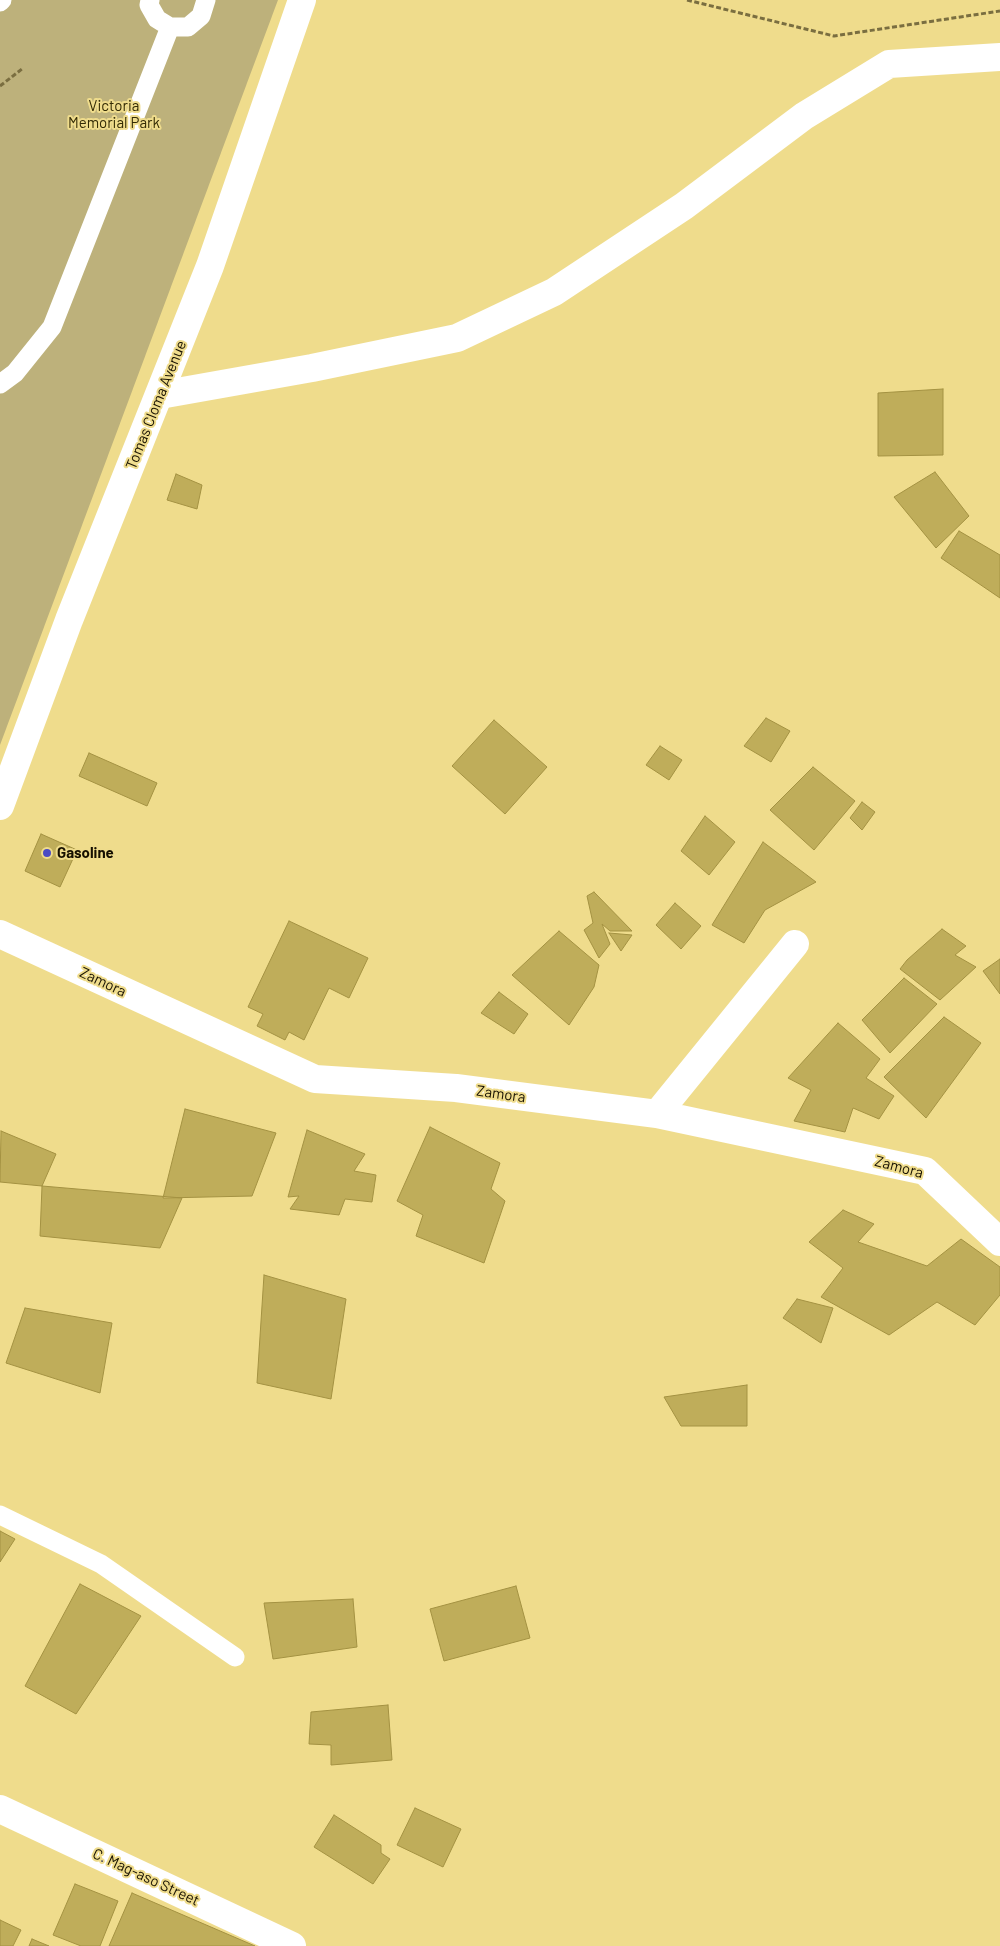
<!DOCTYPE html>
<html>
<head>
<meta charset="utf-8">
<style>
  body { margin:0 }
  canvas { display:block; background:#efdc8c }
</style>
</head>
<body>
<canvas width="1000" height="1946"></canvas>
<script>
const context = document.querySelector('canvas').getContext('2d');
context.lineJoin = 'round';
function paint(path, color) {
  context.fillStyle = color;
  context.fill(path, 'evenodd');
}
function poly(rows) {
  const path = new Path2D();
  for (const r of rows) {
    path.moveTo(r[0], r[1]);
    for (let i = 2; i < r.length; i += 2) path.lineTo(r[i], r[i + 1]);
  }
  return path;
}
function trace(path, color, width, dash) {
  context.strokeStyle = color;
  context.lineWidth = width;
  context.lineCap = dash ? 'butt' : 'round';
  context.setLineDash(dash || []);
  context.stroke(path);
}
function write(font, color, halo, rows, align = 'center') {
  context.font = font + ' Barlow,sans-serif';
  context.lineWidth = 4;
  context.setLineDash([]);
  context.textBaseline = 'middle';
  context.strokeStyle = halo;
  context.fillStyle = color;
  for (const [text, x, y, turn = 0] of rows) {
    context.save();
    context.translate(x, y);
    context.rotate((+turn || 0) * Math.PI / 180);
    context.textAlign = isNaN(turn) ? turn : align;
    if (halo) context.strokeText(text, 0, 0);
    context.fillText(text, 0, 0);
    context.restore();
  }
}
const green = poly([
  [0,0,278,0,0,745]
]);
const building = poly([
  [943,389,943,455,878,456,878,393,943,389],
  [935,472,969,516,936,548,894,497,935,472],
  [176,474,202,485,197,509,167,500,176,474],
  [959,531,1000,555,1000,598,941,558,959,531],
  [766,718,790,731,771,762,744,746,766,718],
  [494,720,547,767,505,814,452,766,494,720],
  [660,746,682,760,669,780,646,765,660,746],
  [89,753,157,783,147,806,79,776,89,753],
  [813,767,855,801,814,850,770,810,813,767],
  [862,802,875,812,862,830,850,818,862,802],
  [705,816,735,842,709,875,681,851,705,816],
  [41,834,77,850,60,887,25,871,41,834],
  [763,842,816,882,765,910,744,943,712,925,763,842],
  [594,892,632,931,610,931,602,924,610,944,599,958,584,930,593,923,587,896,594,892],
  [675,903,701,926,681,949,656,925,675,903],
  [289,921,368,958,349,998,329,988,304,1040,289,1032,285,1040,257,1026,263,1014,248,1007,289,921],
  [942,929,966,946,955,955,976,967,940,1000,900,969,907,960,942,929],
  [559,931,599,965,594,987,569,1025,512,975,559,931],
  [609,933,632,935,621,951,609,933],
  [1000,959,1000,994,983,971,1000,959],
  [904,978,937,1004,890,1053,862,1020,904,978],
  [499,992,528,1014,514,1034,481,1013,499,992],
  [944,1017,981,1043,926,1118,884,1077,944,1017],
  [838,1023,880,1059,866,1078,894,1096,879,1119,853,1108,845,1132,794,1121,811,1090,788,1078,838,1023],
  [185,1109,276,1133,252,1196,163,1198,185,1109],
  [430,1127,500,1163,491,1189,505,1201,484,1263,416,1236,423,1215,397,1201,430,1127],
  [307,1130,365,1154,354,1171,376,1175,372,1202,345,1199,339,1215,290,1209,299,1196,288,1197,307,1130],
  [1,1131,56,1154,42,1186,0,1182,1,1131],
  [42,1186,182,1198,160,1248,40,1236,42,1186],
  [843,1210,874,1224,858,1242,927,1266,961,1239,1000,1267,1000,1295,975,1325,937,1302,889,1335,821,1297,843,1268,809,1242,843,1210],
  [264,1275,346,1299,331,1399,257,1383,264,1275],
  [797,1299,833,1308,821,1343,783,1318,797,1299],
  [25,1308,112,1323,100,1393,6,1363,25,1308],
  [747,1385,747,1426,681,1426,664,1397,747,1385],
  [0,1531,15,1539,0,1562,0,1531],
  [80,1584,141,1616,76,1714,25,1686,80,1584],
  [516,1586,530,1638,444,1661,430,1609,516,1586],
  [353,1599,357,1647,273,1659,264,1603,353,1599],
  [388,1705,392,1760,331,1765,331,1745,309,1744,311,1712,388,1705],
  [415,1808,461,1829,443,1867,397,1845,415,1808],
  [334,1815,381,1845,381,1853,390,1859,373,1884,314,1847,334,1815],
  [75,1884,118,1901,100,1946,81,1946,53,1935,75,1884],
  [132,1893,255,1946,109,1946,132,1893],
  [0,1920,21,1930,13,1946,0,1946,0,1920],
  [32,1939,49,1946,29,1946,32,1939]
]);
const path = poly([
  [687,0,834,36,1000,11],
  [0,86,22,69]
]);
const service = poly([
  [150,0,149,5,157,19,170,27,188,27,201,16,206,0],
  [0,2,2,0],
  [0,384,15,373,52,327,170,27],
  [0,1515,101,1564,235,1657]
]);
const minor = poly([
  [160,395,312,368,457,338,554,292,684,206,804,116,889,64,1000,57],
  [0,934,315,1079,456,1088,657,1114,925,1171,1000,1242],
  [657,1114,795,944],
  [0,1809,292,1946]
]);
const secondary = poly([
  [0,806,69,620,210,266,302,0]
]);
const markers = [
  [47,853,5,"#4b4cc2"]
];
const parkNames = [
  ["Victoria",114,106],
  ["Memorial Park",114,123]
];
const streetNames = [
  ["Tomas Cloma Avenue",156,405,-68],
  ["Zamora",103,982,25],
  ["Zamora",501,1094,8],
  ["Zamora",899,1167,15],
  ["C. Mag-aso Street",146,1877,25]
];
const poiNames = [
  ["Gasoline",57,853]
];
paint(green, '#bdb17b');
paint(building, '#bfad5a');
trace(building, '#a49242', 1);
trace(path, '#7a6e40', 3, [5, 2.5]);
trace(service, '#fff', 19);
trace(minor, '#fff', 28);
trace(secondary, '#fff', 28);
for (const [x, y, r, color] of markers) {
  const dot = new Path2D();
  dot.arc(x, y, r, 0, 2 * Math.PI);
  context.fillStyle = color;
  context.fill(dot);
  trace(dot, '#efdc8c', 2);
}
write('15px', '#332b05', '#efdc8c', parkNames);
write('15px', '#161000', '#efdc8c', streetNames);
write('bold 15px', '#161000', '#efdc8c', poiNames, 'left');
</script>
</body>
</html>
